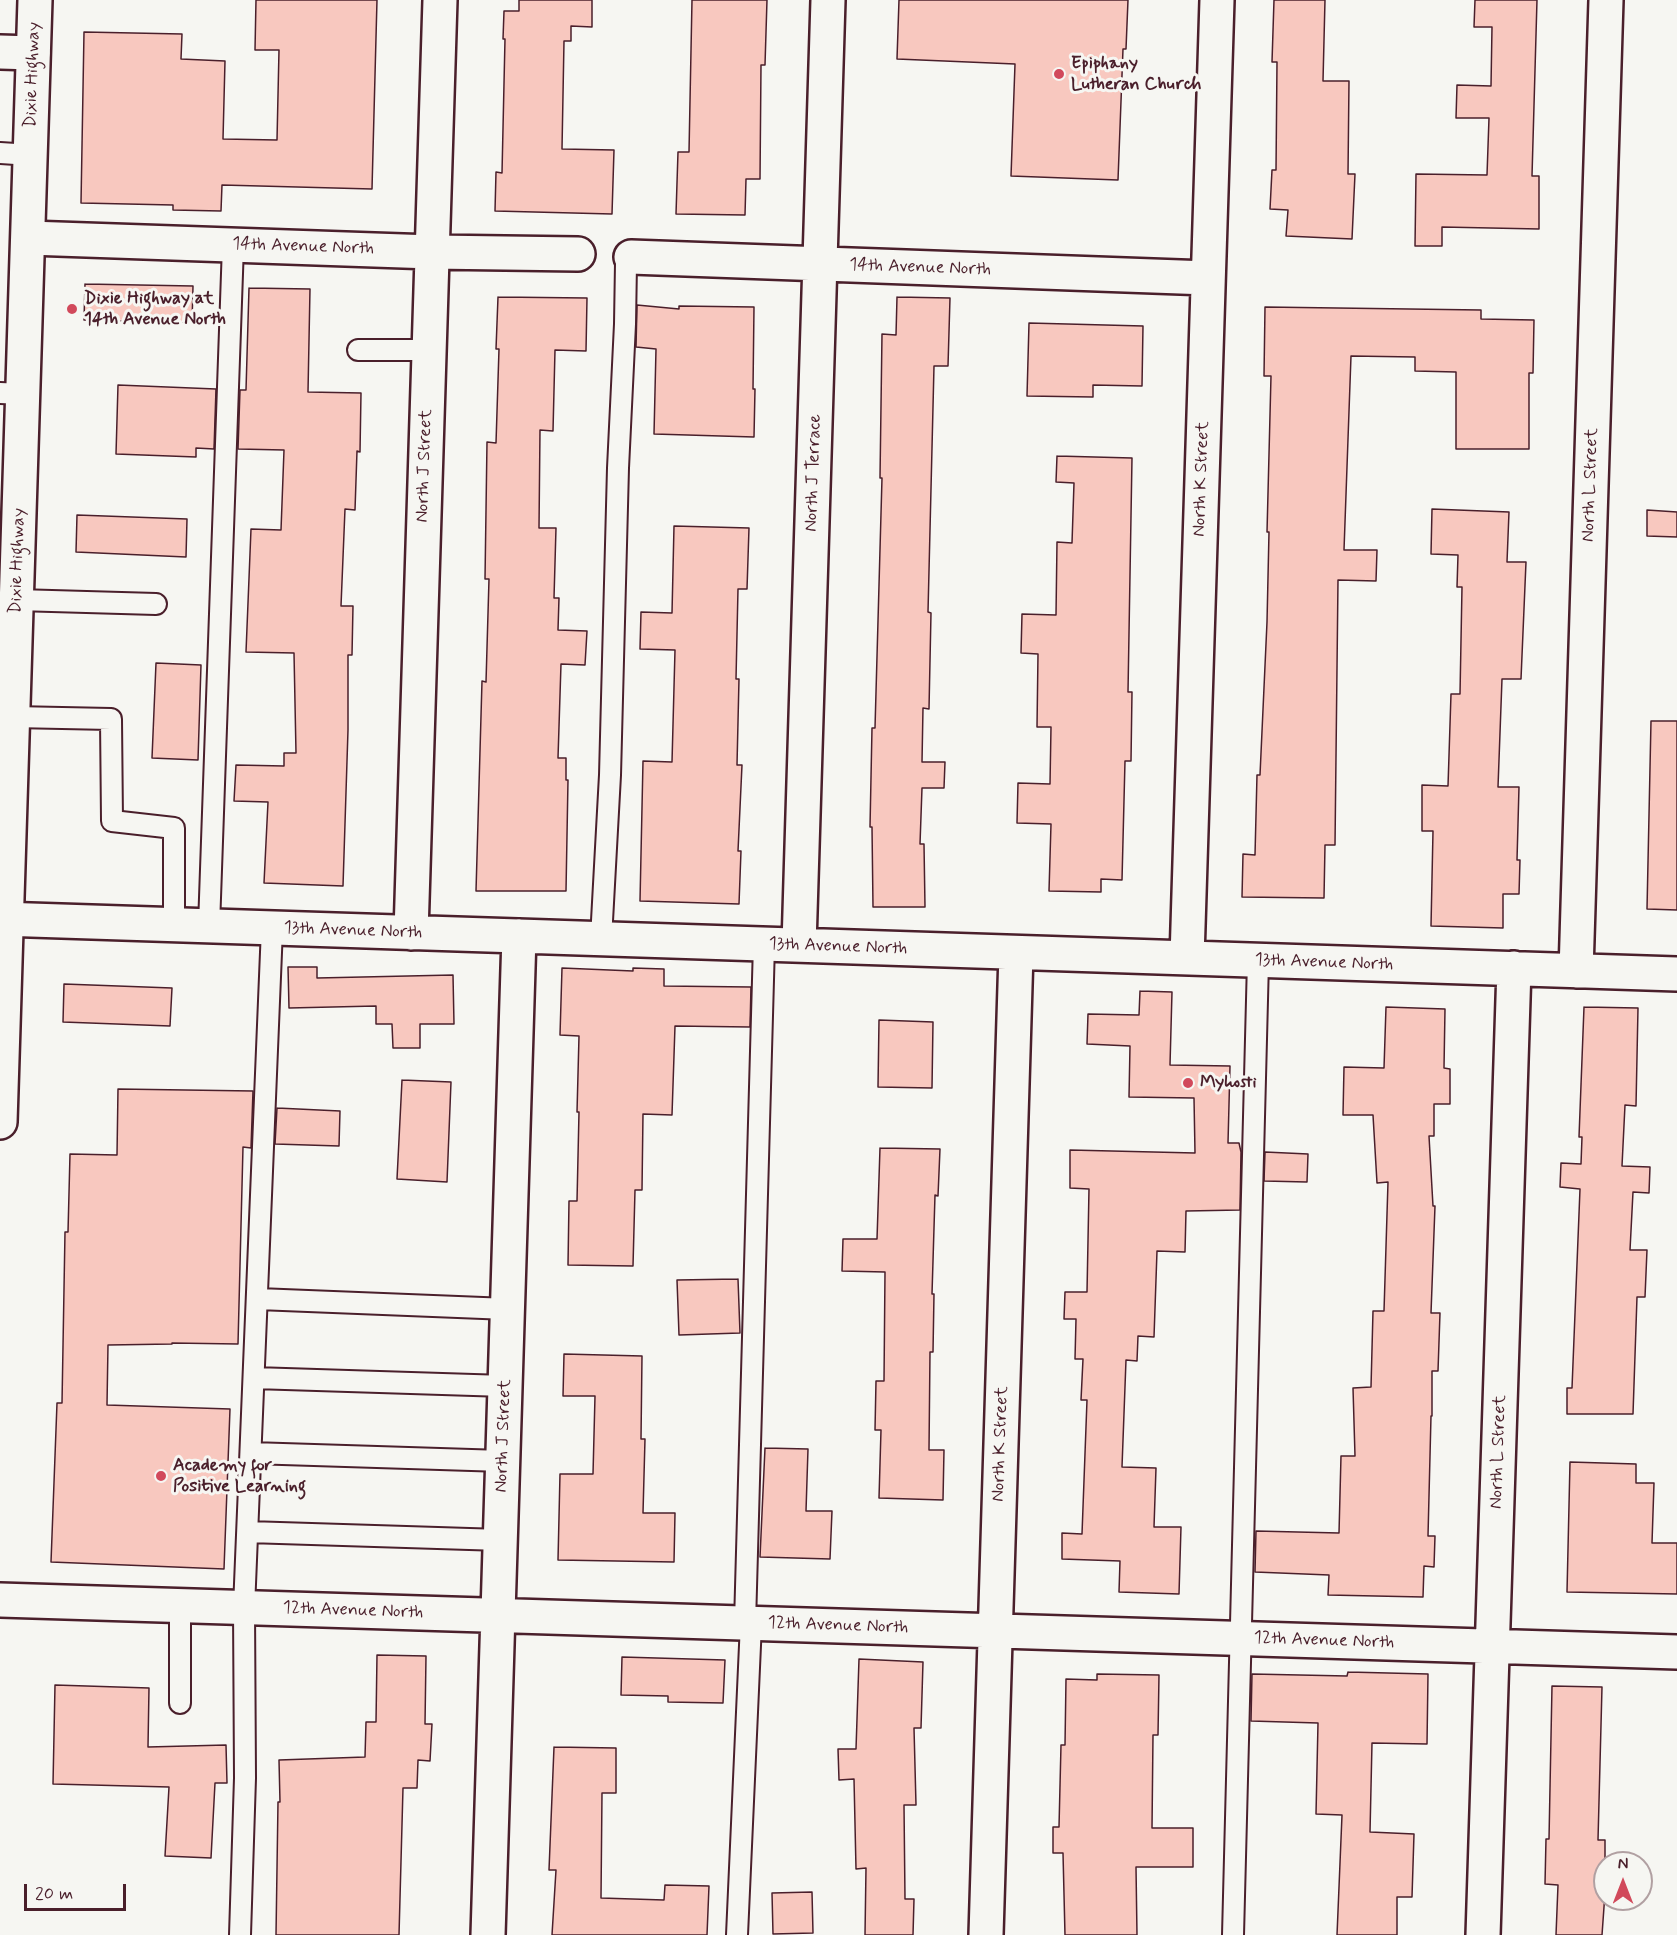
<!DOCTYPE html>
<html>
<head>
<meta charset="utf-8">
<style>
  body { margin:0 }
  #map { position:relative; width:1677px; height:1935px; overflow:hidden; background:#f6f6f2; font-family:Mynerve,sans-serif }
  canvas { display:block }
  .north { position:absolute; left:1593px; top:1851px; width:60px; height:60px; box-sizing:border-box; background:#f6f6f2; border:2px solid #b1a0a2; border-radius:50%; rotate:0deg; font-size:16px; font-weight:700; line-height:24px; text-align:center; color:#4a1f2b }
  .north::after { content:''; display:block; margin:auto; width:21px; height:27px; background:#d1495b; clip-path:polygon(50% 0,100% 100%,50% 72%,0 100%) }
  .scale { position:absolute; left:24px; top:1884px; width:102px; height:27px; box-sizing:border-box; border:3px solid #4a1f2b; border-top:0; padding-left:8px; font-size:18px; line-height:21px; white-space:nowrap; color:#4a1f2b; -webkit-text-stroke:4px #f6f6f2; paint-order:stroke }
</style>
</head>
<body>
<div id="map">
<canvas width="1677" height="1935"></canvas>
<div class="north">N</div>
<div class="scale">20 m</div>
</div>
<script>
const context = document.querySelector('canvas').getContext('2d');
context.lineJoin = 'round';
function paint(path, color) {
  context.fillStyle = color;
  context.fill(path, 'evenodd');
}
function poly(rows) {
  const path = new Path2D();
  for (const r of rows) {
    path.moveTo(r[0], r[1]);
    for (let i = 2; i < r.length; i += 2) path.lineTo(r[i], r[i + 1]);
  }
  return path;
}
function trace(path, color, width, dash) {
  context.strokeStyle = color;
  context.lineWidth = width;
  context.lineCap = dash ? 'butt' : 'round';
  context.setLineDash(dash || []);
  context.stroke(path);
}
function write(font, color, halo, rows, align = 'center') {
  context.font = font + ' Mynerve,sans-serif';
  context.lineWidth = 6;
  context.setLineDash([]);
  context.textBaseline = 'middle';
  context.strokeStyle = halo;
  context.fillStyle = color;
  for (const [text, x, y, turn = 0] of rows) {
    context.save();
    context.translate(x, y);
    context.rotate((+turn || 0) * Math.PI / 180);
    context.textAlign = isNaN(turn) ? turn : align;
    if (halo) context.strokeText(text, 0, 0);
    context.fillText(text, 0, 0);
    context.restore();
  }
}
const building = poly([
  [256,0,377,0,372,189,222,185,221,211,173,210,173,205,81,203,84,32,182,34,181,59,225,61,223,139,277,140,279,50,255,50,256,0],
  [519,0,592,0,592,27,571,26,571,41,564,41,562,149,614,150,612,214,495,211,496,172,502,173,505,39,503,39,504,11,519,11,519,0],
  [692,0,767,0,765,65,761,65,760,179,746,179,745,215,676,214,678,152,689,152,692,0],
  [899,0,1128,0,1126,49,1123,49,1118,180,1011,176,1015,64,897,59,899,0],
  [1274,0,1325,0,1323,81,1349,81,1348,174,1355,174,1352,239,1286,236,1288,210,1270,209,1272,170,1276,170,1277,62,1272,62,1274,0],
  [1475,0,1537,0,1532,176,1539,176,1539,229,1442,227,1442,246,1415,246,1416,174,1487,175,1489,118,1456,118,1457,85,1491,86,1492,27,1474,27,1475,0],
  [85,284,193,286,192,323,84,320,85,284],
  [249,288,310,289,308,392,361,393,360,452,357,451,355,510,345,509,341,606,353,606,352,655,348,655,348,730,343,886,264,883,268,802,234,801,236,765,284,766,284,753,296,753,294,653,246,652,251,529,281,530,284,450,238,449,240,390,246,390,249,288],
  [498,297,587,298,586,351,555,350,553,431,540,430,539,528,556,528,554,598,559,598,558,630,587,631,585,665,561,664,558,758,566,758,566,780,568,780,566,891,476,891,482,681,486,682,489,579,485,579,487,442,496,443,499,349,496,349,498,297],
  [897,297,950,298,948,366,934,366,928,612,931,613,929,709,923,708,922,762,945,762,944,788,922,788,920,844,924,844,925,907,873,907,872,827,870,827,872,728,875,728,882,478,880,478,882,334,896,335,897,297],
  [637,305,679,309,679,306,754,307,753,389,755,389,754,437,654,434,656,349,636,347,637,305],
  [1265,307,1481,310,1481,319,1534,320,1533,373,1529,373,1529,449,1456,449,1456,372,1415,371,1415,357,1351,356,1344,550,1377,550,1376,581,1338,580,1335,845,1325,845,1324,898,1242,897,1243,854,1255,855,1257,775,1260,775,1267,622,1269,532,1267,532,1271,376,1264,376,1265,307],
  [1029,323,1143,326,1142,386,1093,385,1093,397,1027,396,1029,323],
  [118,385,216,389,214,449,196,448,196,457,116,454,118,385],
  [1057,456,1132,458,1128,692,1132,692,1131,761,1125,761,1122,880,1101,879,1101,892,1049,891,1051,824,1017,823,1018,783,1050,784,1051,727,1037,727,1038,654,1021,653,1022,614,1056,615,1057,542,1072,543,1074,483,1056,482,1057,456],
  [1432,509,1509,512,1507,562,1526,562,1521,679,1502,679,1498,787,1519,787,1517,860,1520,860,1519,894,1503,894,1503,928,1431,926,1433,831,1422,831,1422,785,1448,786,1451,694,1460,694,1462,587,1457,587,1458,555,1431,554,1432,509],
  [1647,510,1677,512,1677,537,1647,536,1647,510],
  [77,515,187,519,186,557,76,552,77,515],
  [674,526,749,528,747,589,738,589,736,679,739,679,737,765,742,765,738,851,741,851,739,904,640,901,643,761,672,762,675,650,640,649,641,612,672,613,674,526],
  [156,663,201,665,198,760,152,758,156,663],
  [1651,721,1677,721,1677,910,1647,909,1651,721],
  [288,967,317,967,317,978,453,975,454,1024,420,1024,420,1048,393,1048,392,1024,376,1024,376,1006,289,1008,288,967],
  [562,968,633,971,633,968,664,969,664,986,751,987,750,1027,675,1026,672,1115,643,1114,642,1190,635,1190,633,1266,568,1265,569,1201,577,1201,579,1112,577,1112,579,1036,560,1035,562,968],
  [64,984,172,988,170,1026,63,1022,64,984],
  [1140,991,1172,992,1170,1065,1230,1066,1228,1143,1239,1143,1241,1152,1240,1210,1186,1211,1185,1252,1157,1251,1154,1337,1138,1336,1137,1361,1126,1360,1122,1467,1156,1468,1154,1527,1181,1527,1179,1594,1119,1592,1120,1561,1062,1559,1062,1533,1082,1534,1087,1400,1081,1400,1083,1359,1075,1359,1076,1319,1064,1319,1065,1292,1087,1292,1089,1189,1070,1188,1070,1150,1195,1153,1194,1098,1129,1097,1130,1046,1087,1044,1088,1014,1139,1015,1140,991],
  [1386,1007,1445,1009,1444,1068,1450,1069,1450,1104,1434,1104,1434,1136,1429,1136,1433,1206,1435,1206,1431,1313,1440,1313,1438,1371,1432,1371,1432,1416,1431,1416,1428,1536,1435,1536,1434,1567,1424,1566,1423,1597,1328,1595,1329,1575,1255,1572,1256,1531,1339,1533,1341,1456,1355,1456,1353,1388,1371,1387,1373,1311,1384,1311,1388,1182,1377,1183,1373,1115,1343,1115,1344,1067,1384,1068,1386,1007],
  [1584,1007,1638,1008,1636,1106,1625,1105,1622,1166,1650,1167,1649,1193,1633,1192,1630,1250,1647,1250,1645,1297,1637,1297,1633,1414,1567,1414,1567,1388,1572,1388,1580,1189,1560,1187,1561,1163,1581,1164,1582,1137,1579,1137,1584,1007],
  [879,1020,933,1022,932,1088,878,1087,879,1020],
  [402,1080,451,1082,447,1182,397,1179,402,1080],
  [118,1089,253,1091,251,1148,243,1147,238,1344,172,1343,172,1344,108,1345,107,1405,230,1409,224,1569,51,1562,57,1403,62,1403,65,1232,68,1232,70,1154,117,1155,118,1089],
  [277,1108,340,1111,339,1146,275,1144,277,1108],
  [880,1148,940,1149,938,1196,935,1195,932,1294,934,1294,933,1352,930,1352,929,1450,944,1450,943,1500,879,1498,881,1430,875,1430,876,1381,884,1381,885,1272,842,1271,843,1239,877,1239,880,1148],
  [1265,1152,1308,1154,1307,1182,1264,1181,1265,1152],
  [738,1279,740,1333,679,1335,677,1280,738,1279],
  [564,1354,642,1356,641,1439,645,1439,643,1513,675,1513,674,1562,558,1560,560,1474,593,1474,595,1396,563,1396,564,1354],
  [765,1448,808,1449,806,1511,832,1511,830,1559,760,1557,765,1448],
  [1570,1462,1636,1464,1636,1483,1654,1483,1652,1543,1677,1543,1677,1594,1567,1592,1570,1462],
  [377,1655,426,1656,425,1724,432,1724,430,1761,418,1760,417,1788,403,1788,399,1935,276,1935,278,1802,280,1802,279,1760,365,1757,366,1722,376,1722,377,1655],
  [622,1657,725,1660,723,1703,668,1702,668,1696,621,1695,622,1657],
  [859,1659,923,1662,921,1728,914,1728,916,1805,904,1805,905,1899,914,1899,913,1935,865,1935,866,1868,856,1869,854,1779,839,1780,838,1749,856,1749,859,1659],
  [1348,1672,1428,1674,1427,1744,1372,1743,1370,1832,1414,1834,1412,1897,1397,1897,1397,1935,1337,1935,1342,1815,1316,1814,1318,1723,1251,1721,1252,1674,1347,1676,1348,1672],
  [1097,1674,1159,1675,1158,1735,1153,1735,1152,1828,1193,1828,1193,1867,1136,1867,1137,1935,1065,1935,1063,1853,1053,1853,1053,1827,1059,1827,1061,1745,1065,1745,1066,1679,1097,1680,1097,1674],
  [55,1685,149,1688,148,1747,226,1745,227,1783,215,1783,211,1858,165,1856,169,1787,53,1784,55,1685],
  [1552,1686,1602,1687,1598,1840,1605,1840,1605,1893,1602,1935,1556,1935,1558,1885,1545,1884,1546,1839,1549,1839,1552,1686],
  [554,1747,616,1748,616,1793,602,1793,601,1898,664,1900,665,1885,709,1886,707,1935,552,1935,556,1870,549,1870,554,1747],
  [812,1892,813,1933,773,1934,772,1893,812,1892]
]);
const service = poly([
  [0,153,31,155],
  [358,350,429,350],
  [0,393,23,394],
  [17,600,156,604],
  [13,717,111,719,112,821,174,828,174,925],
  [209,926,233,245],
  [601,939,610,775,618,468,625,324,626,263,631,257],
  [258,1299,508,1309],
  [254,1378,505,1386],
  [251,1453,503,1461],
  [248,1532,501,1540],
  [180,1605,180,1703],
  [745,1623,764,944],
  [240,1935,245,1778,244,1608,272,928],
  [737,1935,751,1623],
  [1233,1935,1258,961]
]);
const minor = poly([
  [0,52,33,53],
  [29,238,432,252,578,254],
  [631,257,1208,278],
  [0,919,1677,974],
  [411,933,440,0],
  [799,945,828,0],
  [1187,958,1217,0],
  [1576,971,1606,0],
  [0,1600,1677,1652],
  [488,1935,519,936],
  [986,1935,1016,953],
  [1483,1935,1514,968]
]);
const primary = poly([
  [0,1122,35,0]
]);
const markers = [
  [1059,74,6,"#d1495b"],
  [72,309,6,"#d1495b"],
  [1188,1083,6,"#d1495b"],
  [161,1476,6,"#d1495b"]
];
const poiNames = [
  ["Epiphany",1071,64],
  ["Lutheran Church",1071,85],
  ["Dixie Highway at",84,299],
  ["14th Avenue North",84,320],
  ["Myhosti",1200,1083],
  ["Academy for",173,1466],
  ["Positive Learning",173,1487]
];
const streetNames = [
  ["Dixie Highway",33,75,-88],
  ["14th Avenue North",303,247,2],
  ["14th Avenue North",920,268,2],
  ["North J Street",425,466,-88],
  ["North J Terrace",814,473,-88],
  ["North K Street",1202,479,-88],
  ["North L Street",1591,485,-88],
  ["Dixie Highway",18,561,-88],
  ["13th Avenue North",353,931,2],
  ["13th Avenue North",838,947,2],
  ["13th Avenue North",1324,963,2],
  ["North J Street",504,1436,-88],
  ["North K Street",1001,1444,-88],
  ["North L Street",1499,1452,-88],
  ["12th Avenue North",353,1611,2],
  ["12th Avenue North",838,1626,2],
  ["12th Avenue North",1324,1641,2]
];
paint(building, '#f8c8bf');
trace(building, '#4a1f2b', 1.5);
trace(service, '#4a1f2b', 24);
trace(minor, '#4a1f2b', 38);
trace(primary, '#4a1f2b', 38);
trace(service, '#f6f6f2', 20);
trace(minor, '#f6f6f2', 33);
trace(primary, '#f6f6f2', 33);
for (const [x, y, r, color] of markers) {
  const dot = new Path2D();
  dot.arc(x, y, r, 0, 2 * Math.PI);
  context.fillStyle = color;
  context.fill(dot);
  trace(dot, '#f6f6f2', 2);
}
write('bold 18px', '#4a1f2b', '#f6f6f2', poiNames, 'left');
write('18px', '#4a1f2b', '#f6f6f2', streetNames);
</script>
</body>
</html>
